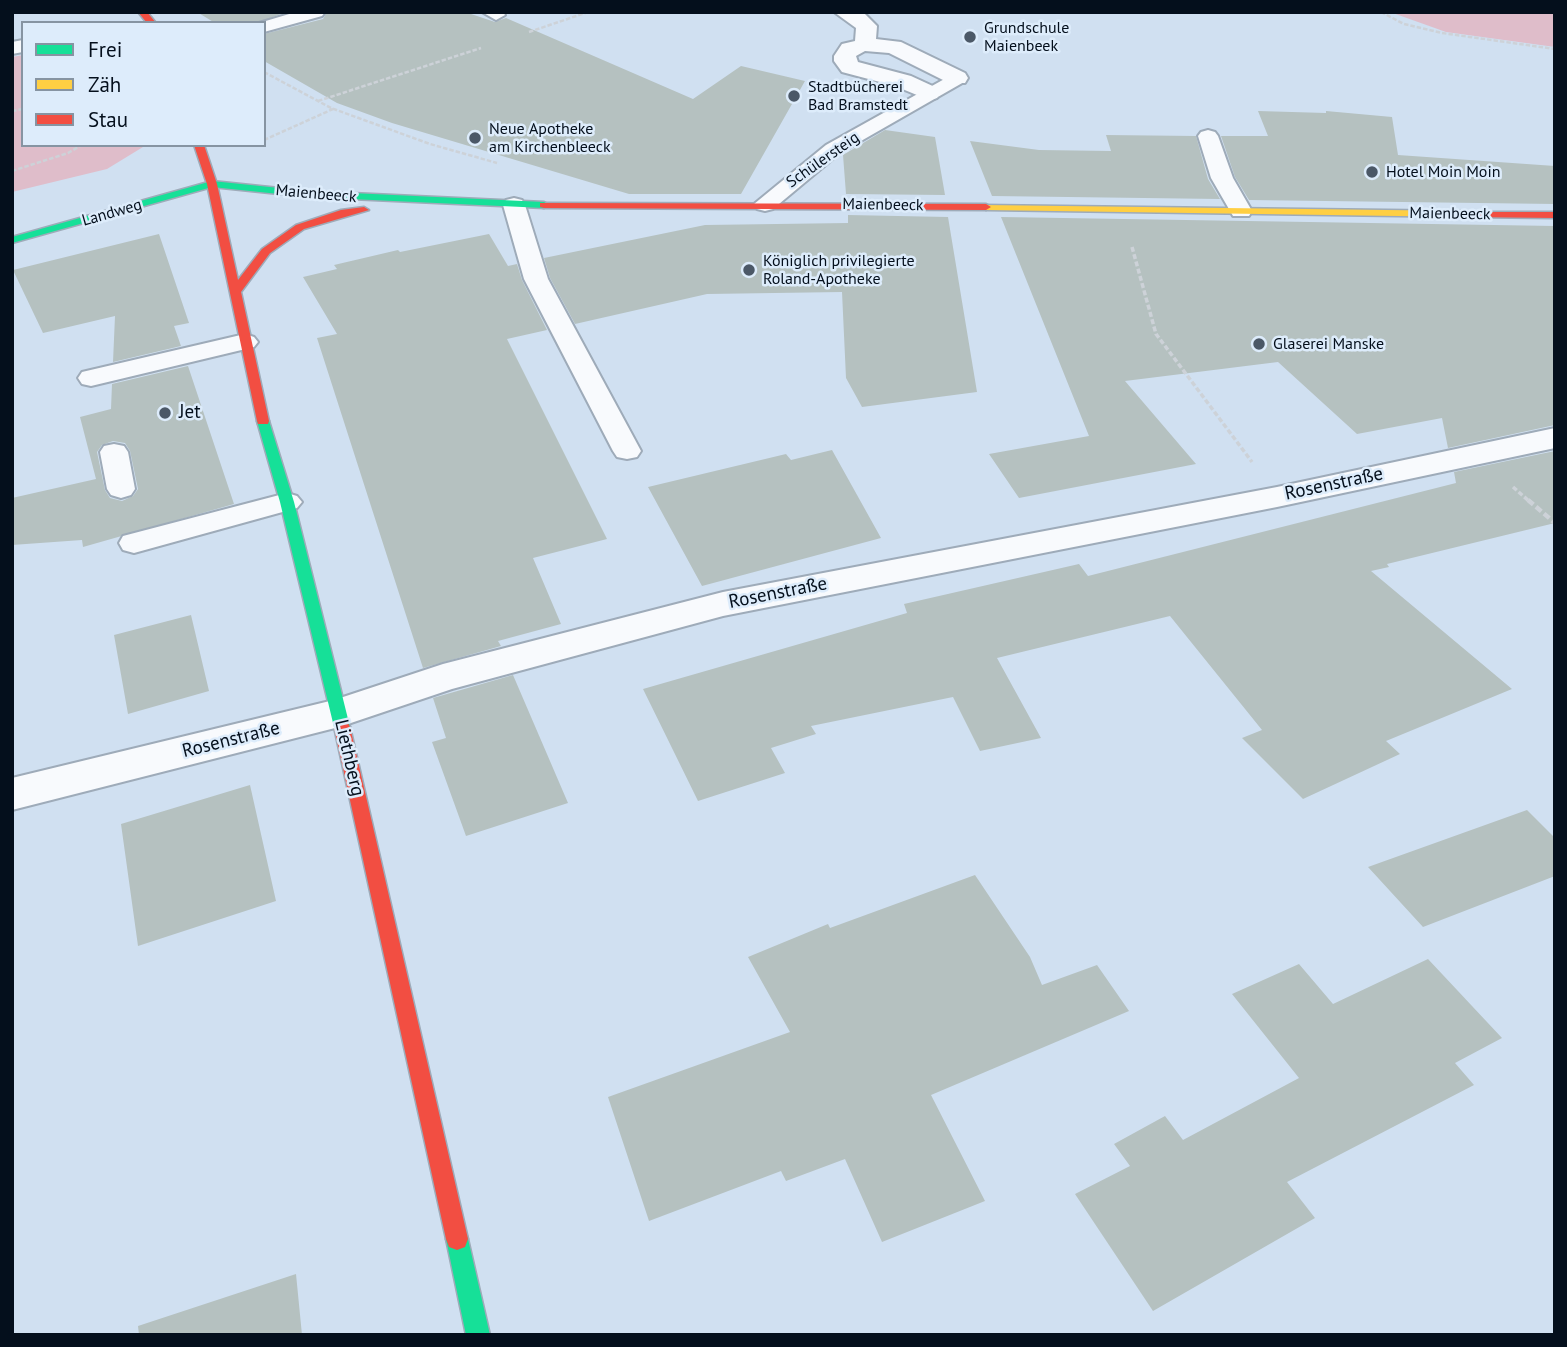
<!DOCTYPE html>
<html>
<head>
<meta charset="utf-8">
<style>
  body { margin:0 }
  #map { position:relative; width:1567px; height:1347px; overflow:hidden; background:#d0e0f1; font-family:"PT Sans",sans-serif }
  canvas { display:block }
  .frame { position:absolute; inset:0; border:14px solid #040f1c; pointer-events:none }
  .legend { position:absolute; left:21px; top:21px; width:245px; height:126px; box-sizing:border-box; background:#ddecfb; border:2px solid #8694a2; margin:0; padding:9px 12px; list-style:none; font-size:21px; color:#040f1c }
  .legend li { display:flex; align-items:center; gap:14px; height:35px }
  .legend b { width:35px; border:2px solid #8694a2 }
</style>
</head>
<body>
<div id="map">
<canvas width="1567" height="1347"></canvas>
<div class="frame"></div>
<ul class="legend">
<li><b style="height:9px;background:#16e098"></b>Frei</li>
<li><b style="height:9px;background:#ffcf43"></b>Zäh</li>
<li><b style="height:9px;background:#f24e42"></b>Stau</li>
</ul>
</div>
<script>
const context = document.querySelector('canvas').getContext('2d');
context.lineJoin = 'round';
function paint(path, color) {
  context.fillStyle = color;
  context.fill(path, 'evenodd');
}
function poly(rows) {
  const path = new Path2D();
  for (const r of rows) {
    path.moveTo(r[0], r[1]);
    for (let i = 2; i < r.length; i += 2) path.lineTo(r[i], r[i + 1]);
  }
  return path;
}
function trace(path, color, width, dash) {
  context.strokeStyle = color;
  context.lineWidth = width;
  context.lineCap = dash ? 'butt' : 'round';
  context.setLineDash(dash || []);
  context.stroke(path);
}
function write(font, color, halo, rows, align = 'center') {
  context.font = font + ' "PT Sans",sans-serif';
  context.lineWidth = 5;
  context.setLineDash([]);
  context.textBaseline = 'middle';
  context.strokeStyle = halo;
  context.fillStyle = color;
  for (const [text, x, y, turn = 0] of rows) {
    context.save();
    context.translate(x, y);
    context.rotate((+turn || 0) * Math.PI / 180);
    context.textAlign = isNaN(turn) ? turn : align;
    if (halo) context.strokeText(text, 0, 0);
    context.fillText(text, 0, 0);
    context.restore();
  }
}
const green = poly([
  [1390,12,1555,12,1555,47,1446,32],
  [23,55,23,145,143,147,107,169,12,192,12,57]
]);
const building = poly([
  [197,12,286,12,257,23,215,23],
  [327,12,465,12,495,22,506,18,693,99,741,66,805,81,741,194,629,194,392,123,337,103,264,61,264,34,323,19],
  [1258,111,1326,113,1326,111,1392,117,1398,155,1555,166,1555,204,1249,200,1235,177,1221,136,1268,136],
  [885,130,935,137,945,195,846,194,843,155],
  [1106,135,1196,136,1208,179,1220,199,992,196,970,141,1039,150,1111,151],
  [848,215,948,217,977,392,862,407,846,378,842,292,707,294,575,324,550,278,544,258,705,225,848,223],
  [1001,217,1555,226,1555,425,1448,448,1442,418,1357,434,1278,362,1125,381,1196,464,1019,498,989,454,1089,436],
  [159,234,189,323,174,326,181,346,113,362,115,316,43,333,13,270],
  [489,234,508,266,517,264,522,280,547,330,507,339,607,539,533,558,561,624,498,641,501,646,423,668,317,338,337,334,303,277,337,269,334,265,398,250,400,252],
  [188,366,234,504,83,547,82,540,12,545,12,498,96,479,80,417,111,409,112,384],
  [113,441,125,443,130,451,138,489,133,496,122,501,110,498,105,490,97,452,102,445],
  [832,450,881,538,702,586,648,487,786,454,791,460],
  [1555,451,1555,523,1387,564,1389,567,1371,571,1512,689,1386,741,1400,754,1303,799,1242,738,1262,730,1170,616,997,658,1041,738,980,751,953,697,811,726,816,734,771,748,785,773,698,801,643,689,907,613,904,604,1079,564,1088,576,1456,483,1454,472],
  [191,615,209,691,128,714,114,635],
  [513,675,568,803,466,836,432,742,446,738,433,698],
  [250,785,276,901,138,946,121,824],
  [1527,810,1555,838,1555,876,1423,927,1368,867],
  [975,875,1030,957,1042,985,1097,965,1129,1011,931,1095,985,1201,882,1242,845,1159,786,1181,781,1171,649,1221,608,1097,790,1032,748,957,828,924,830,928],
  [1428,959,1502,1038,1455,1063,1474,1085,1287,1182,1315,1218,1153,1311,1075,1194,1130,1166,1114,1144,1165,1116,1183,1140,1299,1078,1232,994,1299,964,1333,1004],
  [296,1274,302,1335,139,1335,138,1326]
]);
const pathFar2 = poly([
  [1381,12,1404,24,1442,33,1555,49],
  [529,32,588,12],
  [264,72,331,108,430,144,497,163],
  [318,101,481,48],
  [12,111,23,109],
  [264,140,333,109],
  [12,171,68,153,82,145]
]);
const pathFar1 = poly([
  [1132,247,1156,334,1252,462],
  [1513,487,1530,502]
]);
const path = poly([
  [1528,500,1555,523]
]);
const lane = poly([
  [296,12,325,12,322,16,264,32,264,23,259,23,296,12],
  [482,12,503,12,505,15,496,20,482,12],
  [957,72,964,74,967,78,964,82,840,153,773,209,765,211,757,209,754,204,826,145,957,72],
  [1208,130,1215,132,1218,136,1233,178,1252,211,1249,216,1233,216,1211,178,1198,136,1201,132,1208,130],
  [514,198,522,200,525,205,548,279,641,451,637,457,627,459,617,457,613,451,524,279,503,205,506,200,514,198],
  [245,334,254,337,258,342,254,347,91,386,82,384,78,378,82,372,245,334],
  [114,444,124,446,128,452,135,489,131,495,121,498,111,495,107,489,100,452,104,446,114,444],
  [287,493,297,496,302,502,297,508,134,553,123,550,119,543,123,536,287,493]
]);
const street = poly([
  [834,12,863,12,877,26,876,39,901,42,965,73,968,78,965,83,949,83,889,53,865,51,856,56,858,62,911,76,937,88,940,93,937,98,929,100,895,86,842,72,834,61,834,56,842,44,855,41,856,28,834,12],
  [23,40,23,52,12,54,12,42,23,40],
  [1555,428,1555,448,1277,507,723,616,452,689,339,727,12,810,12,778,334,700,443,664,723,592,1277,487,1555,428]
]);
const fast = poly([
  [212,181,308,191,544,202,549,205,544,208,308,197,212,187,12,243,12,237,212,181],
  [263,417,269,421,294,502,350,727,348,731,342,733,336,731,334,727,280,502,257,421,263,417],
  [457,1228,465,1231,468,1239,490,1335,466,1335,446,1239,449,1231,457,1228]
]);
const slow = poly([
  [982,205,1467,211,1472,214,1467,217,986,210,981,207,982,205]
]);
const jam = poly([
  [138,12,147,12,156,23,147,23,138,12],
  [194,145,204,145,217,184,238,280,262,249,296,225,341,210,364,207,369,210,304,229,270,253,241,292,269,421,268,424,258,424,257,421,207,184,194,145],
  [540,203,986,204,991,207,986,210,544,208,540,207,540,203],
  [1463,212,1555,212,1555,218,1467,217,1462,214,1463,212],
  [342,721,348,723,350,727,468,1239,465,1247,457,1250,449,1247,446,1239,334,727,336,723,342,721]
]);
const markers = [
  [970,37,7,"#4b5867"],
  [794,96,7,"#4b5867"],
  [475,138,7,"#4b5867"],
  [1372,172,7,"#4b5867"],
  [749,270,7,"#4b5867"],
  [1259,344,7,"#4b5867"],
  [165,413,7,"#4b5867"]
];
const farPoinames = [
  ["Grundschule",984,28],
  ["Maienbeek",984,46],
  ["Stadtbücherei",808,87],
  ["Bad Bramstedt",808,105],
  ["Neue Apotheke",489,129],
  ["am Kirchenbleeck",489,147],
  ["Hotel Moin Moin",1386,172],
  ["Königlich privilegierte",763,261],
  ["Roland-Apotheke",763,279],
  ["Glaserei Manske",1273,344]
];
const farStreetnames = [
  ["Schülersteig",823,160,-35],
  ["Maienbeeck",316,194,5],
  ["Maienbeeck",883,205,1],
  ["Landweg",112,213,-16],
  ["Maienbeeck",1450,214,1]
];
const poiNames = [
  ["Jet",179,413]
];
const streetNames = [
  ["Rosenstraße",1334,484,-12],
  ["Rosenstraße",778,593,-11],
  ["Rosenstraße",231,740,-14],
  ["Liethberg",349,758,77]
];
paint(green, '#dfbdca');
paint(building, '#b5c1c0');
trace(lane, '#9eabb9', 4);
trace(street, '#9eabb9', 4);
trace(fast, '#9eabb9', 3);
trace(slow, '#9eabb9', 3);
trace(jam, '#9eabb9', 3);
trace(pathFar2, '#cdd2d8', 2.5, [4.5, 2]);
trace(pathFar1, '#cdd2d8', 3.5, [5, 2.5]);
trace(path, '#cdd2d8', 4.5, [7, 3.5]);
paint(lane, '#f8fafd');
paint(street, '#f8fafd');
paint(fast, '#16e098');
paint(slow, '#ffcf43');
paint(jam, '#f24e42');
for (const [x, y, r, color] of markers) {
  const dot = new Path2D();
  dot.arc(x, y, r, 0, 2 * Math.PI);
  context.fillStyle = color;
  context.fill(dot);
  trace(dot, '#ddecfb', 2.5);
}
write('16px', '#040f1c', '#ddecfb', farPoinames, 'left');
write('16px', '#040f1c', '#ddecfb', farStreetnames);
write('19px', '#040f1c', '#ddecfb', poiNames, 'left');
write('19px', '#040f1c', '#ddecfb', streetNames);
</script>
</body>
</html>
